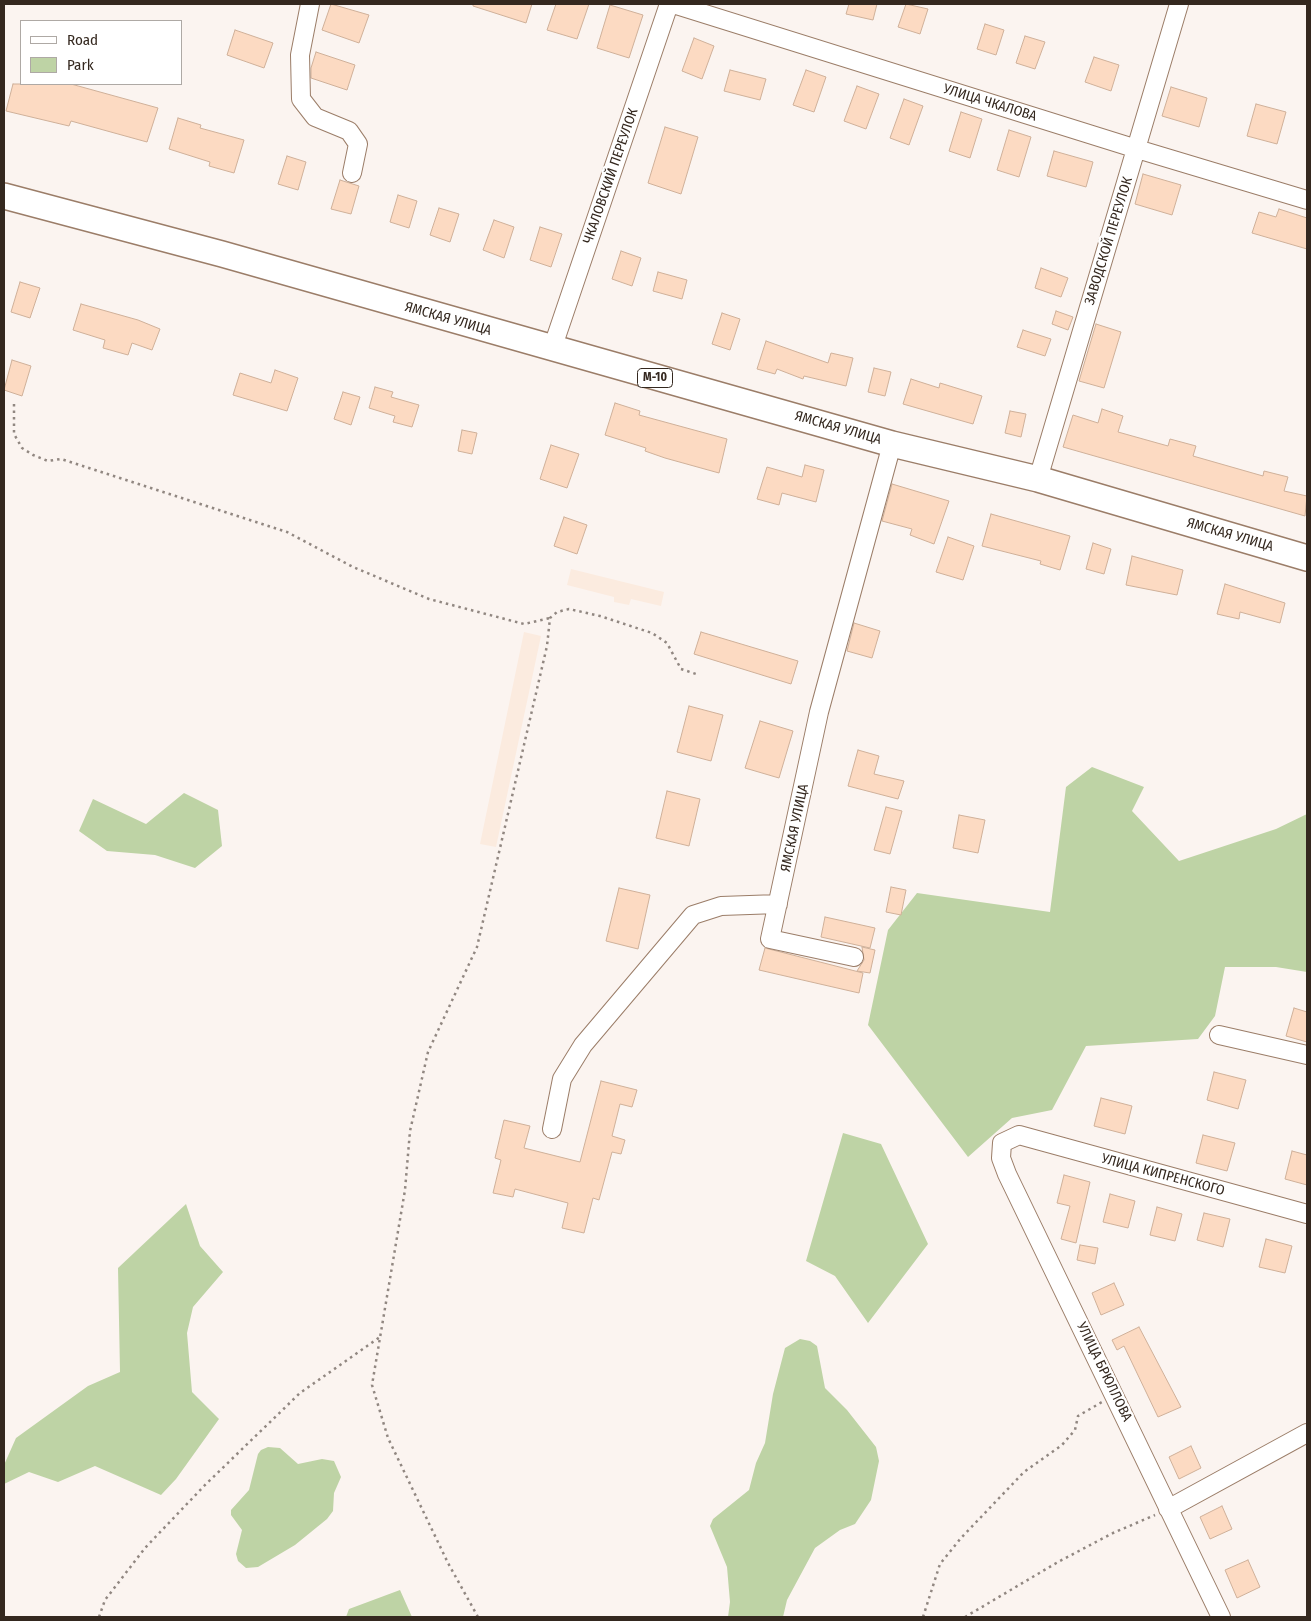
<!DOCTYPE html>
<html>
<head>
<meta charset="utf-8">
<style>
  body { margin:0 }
  #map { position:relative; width:1311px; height:1621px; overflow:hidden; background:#fbf4f0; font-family:"Fira Sans Condensed",sans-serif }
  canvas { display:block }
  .frame { position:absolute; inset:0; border:5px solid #34281f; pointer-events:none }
  .legend { position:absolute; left:20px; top:20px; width:162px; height:65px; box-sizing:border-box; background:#fff; border:1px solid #aea9a5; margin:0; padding:6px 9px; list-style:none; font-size:15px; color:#34281f }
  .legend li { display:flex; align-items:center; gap:10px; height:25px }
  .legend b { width:25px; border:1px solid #aea9a5 }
</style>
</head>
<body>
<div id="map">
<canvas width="1311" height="1621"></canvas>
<div class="frame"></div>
<ul class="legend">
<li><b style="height:6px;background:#fff"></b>Road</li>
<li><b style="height:14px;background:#bed3a5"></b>Park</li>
</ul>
</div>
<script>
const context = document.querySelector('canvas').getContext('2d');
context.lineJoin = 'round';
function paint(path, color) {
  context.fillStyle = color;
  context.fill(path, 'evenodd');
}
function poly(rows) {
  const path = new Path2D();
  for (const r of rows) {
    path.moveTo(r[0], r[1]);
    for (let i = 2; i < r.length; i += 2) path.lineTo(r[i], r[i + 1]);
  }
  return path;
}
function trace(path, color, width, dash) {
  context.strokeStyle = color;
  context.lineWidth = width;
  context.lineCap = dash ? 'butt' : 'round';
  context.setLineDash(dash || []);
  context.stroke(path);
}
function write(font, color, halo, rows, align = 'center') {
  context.font = font + ' "Fira Sans Condensed",sans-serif';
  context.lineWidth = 4.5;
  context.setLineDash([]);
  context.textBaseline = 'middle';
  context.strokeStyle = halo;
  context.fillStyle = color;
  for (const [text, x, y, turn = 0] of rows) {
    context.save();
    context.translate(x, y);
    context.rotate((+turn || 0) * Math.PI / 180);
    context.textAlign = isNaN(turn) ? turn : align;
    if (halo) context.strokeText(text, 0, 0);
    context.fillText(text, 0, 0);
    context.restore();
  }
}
const built = poly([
  [571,569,664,592,661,606,631,599,629,605,614,602,614,597,567,585],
  [524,632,541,636,496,847,480,844]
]);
const green = poly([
  [1092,767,1144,787,1132,811,1179,861,1276,829,1307,814,1307,972,1276,967,1225,967,1215,1016,1198,1039,1086,1046,1052,1110,1012,1118,968,1157,868,1025,888,930,917,893,1050,912,1066,787],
  [184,793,218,810,222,846,195,868,155,855,107,851,79,831,93,799,146,824],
  [843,1133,881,1144,928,1244,868,1323,835,1276,806,1261],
  [186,1204,200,1246,223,1272,193,1307,187,1333,192,1392,219,1419,176,1479,161,1495,95,1466,58,1482,29,1472,4,1484,4,1465,16,1438,88,1386,120,1372,118,1268],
  [800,1339,810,1341,817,1346,825,1388,847,1410,876,1447,879,1461,871,1500,855,1524,840,1530,815,1548,787,1600,783,1617,728,1617,730,1602,727,1567,710,1526,713,1519,749,1490,756,1463,765,1443,773,1394,785,1348],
  [268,1447,280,1448,298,1464,322,1459,334,1461,341,1477,334,1493,333,1511,327,1519,295,1545,263,1564,258,1567,246,1568,238,1561,236,1554,242,1530,231,1515,231,1510,249,1490,258,1454,261,1450],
  [400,1590,412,1617,346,1617,349,1609]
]);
const building = poly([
  [331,4,369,15,359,43,322,30,331,4],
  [473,4,532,4,526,23,473,6,473,4],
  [556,4,589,4,577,39,547,30,556,4],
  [849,4,877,4,873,20,846,14,849,4],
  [906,4,928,9,920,34,898,27,906,4],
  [610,5,643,15,629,58,597,48,610,5],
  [985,24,1004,30,996,55,977,49,985,24],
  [235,30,273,43,264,68,227,55,235,30],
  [1025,36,1045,42,1035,69,1016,63,1025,36],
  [694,38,714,46,702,79,682,71,694,38],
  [316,52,355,65,347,90,311,78,311,68,316,52],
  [1094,57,1119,65,1111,91,1085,82,1094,57],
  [730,70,766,79,760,100,724,91,730,70],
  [806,70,826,77,814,112,793,105,806,70],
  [13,84,71,84,158,108,147,142,71,121,69,126,6,111,13,84],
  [857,86,879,94,866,129,844,121,857,86],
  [1171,87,1207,98,1199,127,1162,116,1171,87],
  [904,99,923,106,909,145,890,138,904,99],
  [1256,104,1286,112,1277,144,1247,136,1256,104],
  [961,112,982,119,970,158,949,151,961,112],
  [178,118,201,125,200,128,244,140,234,173,209,166,210,162,169,149,178,118],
  [665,127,698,137,681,194,648,183,665,127],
  [1009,130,1031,137,1019,177,997,170,1009,130],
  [1054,151,1093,162,1086,187,1047,176,1054,151],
  [287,156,306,162,298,190,278,184,287,156],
  [1143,174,1181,185,1172,215,1135,204,1143,174],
  [340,180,359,186,351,214,331,209,340,180],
  [398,195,417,201,409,228,390,222,398,195],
  [439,208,459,214,450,242,430,235,439,208],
  [1279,209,1307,218,1307,249,1252,233,1259,212,1276,217,1279,209],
  [494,220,514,227,504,258,483,250,494,220],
  [540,227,562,234,551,267,530,260,540,227],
  [621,251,641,258,632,286,612,279,621,251],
  [1041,268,1068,278,1061,297,1035,288,1041,268],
  [658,272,687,280,682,299,653,291,658,272],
  [20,282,40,288,30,318,11,312,20,282],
  [81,304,138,320,160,329,152,350,132,343,128,355,103,348,105,340,73,330,81,304],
  [1056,311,1073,317,1068,330,1052,324,1056,311],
  [722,313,740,319,730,350,712,344,722,313],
  [1096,324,1121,332,1104,388,1079,381,1096,324],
  [1023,330,1051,339,1045,356,1017,347,1023,330],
  [766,341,828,363,831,353,853,358,846,386,804,376,803,379,777,369,775,374,757,369,766,341],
  [12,360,31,366,22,396,4,390,12,360],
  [874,368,891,372,885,396,868,392,874,368],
  [275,370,298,378,287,411,233,395,240,373,271,383,275,370],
  [911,379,939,388,940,383,982,396,973,424,903,404,911,379],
  [375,387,393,392,391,397,419,405,412,427,393,422,395,416,369,408,375,387],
  [343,392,360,397,351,425,334,419,343,392],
  [615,403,640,411,639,415,727,439,719,473,665,458,645,451,646,448,605,435,615,403],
  [1102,409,1123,416,1118,432,1168,446,1170,439,1196,446,1193,456,1263,476,1264,471,1288,477,1284,491,1307,496,1305,516,1063,447,1073,415,1098,423,1102,409],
  [1010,411,1026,414,1021,437,1005,433,1010,411],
  [462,430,477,433,472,454,458,451,462,430],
  [551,445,579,454,567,488,540,479,551,445],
  [805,465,824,470,816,502,782,493,779,505,757,499,767,467,802,477,805,465],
  [892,484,949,501,934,544,910,535,912,529,882,521,892,484],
  [991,514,1070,536,1060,570,1040,564,1041,561,982,546,991,514],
  [564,517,587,525,577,554,554,546,564,517],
  [948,537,974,546,963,580,936,572,948,537],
  [1093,543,1111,549,1104,574,1086,569,1093,543],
  [1132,556,1183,570,1177,595,1126,585,1132,556],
  [1225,584,1285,603,1280,623,1240,612,1239,619,1217,614,1225,584],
  [854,623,880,631,872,658,847,651,854,623],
  [701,632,798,661,791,684,694,654,701,632],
  [689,706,723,715,711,761,677,752,689,706],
  [760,721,793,731,779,778,745,768,760,721],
  [858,750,879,756,874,774,904,781,898,799,848,786,858,750],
  [667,791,700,799,689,846,656,838,667,791],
  [886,807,902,811,890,854,874,850,886,807],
  [959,815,985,820,978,853,953,848,959,815],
  [891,887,906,890,901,915,886,912,891,887],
  [619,888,650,895,638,949,606,941,619,888],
  [825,917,875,928,870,948,821,937,825,917],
  [862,947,875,950,870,973,857,971,864,960,862,947],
  [765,948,863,973,859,993,759,970,765,948],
  [1294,1008,1307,1012,1307,1042,1286,1036,1294,1008],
  [1214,1072,1246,1080,1238,1109,1207,1100,1214,1072],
  [601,1081,637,1090,632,1107,620,1104,612,1136,625,1140,621,1154,612,1152,599,1200,593,1198,584,1233,562,1228,568,1203,515,1189,513,1197,493,1193,501,1160,495,1158,504,1120,530,1126,524,1148,580,1162,601,1081],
  [1101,1098,1132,1106,1125,1134,1094,1126,1101,1098],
  [1203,1135,1235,1143,1227,1171,1196,1163,1203,1135],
  [1292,1151,1307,1155,1307,1185,1285,1179,1292,1151],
  [1064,1175,1090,1182,1076,1243,1061,1239,1070,1206,1057,1203,1064,1175],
  [1110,1194,1135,1201,1128,1228,1103,1222,1110,1194],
  [1157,1207,1182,1214,1175,1241,1150,1235,1157,1207],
  [1204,1213,1230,1219,1223,1247,1197,1240,1204,1213],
  [1266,1239,1292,1246,1285,1273,1259,1267,1266,1239],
  [1080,1245,1098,1248,1095,1264,1077,1260,1080,1245],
  [1114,1283,1124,1305,1101,1315,1092,1293,1114,1283],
  [1139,1327,1181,1407,1158,1417,1124,1346,1117,1350,1112,1340,1139,1327],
  [1191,1446,1201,1468,1179,1479,1169,1457,1191,1446],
  [1222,1506,1232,1529,1210,1539,1200,1517,1222,1506],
  [1248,1560,1260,1587,1237,1598,1225,1570,1248,1560]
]);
const path = poly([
  [14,404,14,434,22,448,33,455,48,461,61,459,287,532,353,567,429,599,524,624,550,618],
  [99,1617,105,1600,145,1548,205,1485,300,1393,380,1337],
  [478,1617,448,1563,388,1438,372,1385,405,1190,410,1131,428,1052,477,947,547,646,550,618,557,612,569,609,600,616,652,633,667,643,681,669,696,674],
  [923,1617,940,1564,961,1538,1024,1472,1062,1445,1075,1430,1078,1416,1102,1402],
  [965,1617,1058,1562,1113,1533,1155,1515]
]);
const minor = poly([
  [310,4,300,55,301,99,315,117,349,131,358,144,352,173],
  [673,4,1137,149,1307,200],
  [552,349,669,4],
  [1038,479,1179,4],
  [854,957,770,939,819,712,892,444],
  [1219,1035,1307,1055],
  [552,1129,562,1079,583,1045,693,915,721,906,778,904],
  [1168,1509,1307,1433],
  [1221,1617,1007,1174,1001,1158,1002,1143,1019,1135,1307,1214]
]);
const highway = poly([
  [4,196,222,254,892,444,1038,479,1307,558]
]);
const shields = [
  [655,378,35]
];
const shieldNames = [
  ["М-10",655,378]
];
const streetNames = [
  ["УЛИЦА ЧКАЛОВА",990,103,17],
  ["ЧКАЛОВСКИЙ ПЕРЕУЛОК",611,176,-71],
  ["ЗАВОДСКОЙ ПЕРЕУЛОК",1109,241,-73],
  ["ЯМСКАЯ УЛИЦА",448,319,16],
  ["ЯМСКАЯ УЛИЦА",838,428,16],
  ["ЯМСКАЯ УЛИЦА",1230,535,16],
  ["ЯМСКАЯ УЛИЦА",795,828,-78],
  ["УЛИЦА КИПРЕНСКОГО",1163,1175,15],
  ["УЛИЦА БРЮЛЛОВА",1104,1372,64]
];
paint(built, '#fbebdf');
paint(green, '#bed3a5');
paint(building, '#fcdac2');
trace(building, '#cfb099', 1);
trace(minor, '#9b7d68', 20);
trace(highway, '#9b7d68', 28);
trace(path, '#918781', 2.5, [2.5, 4]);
trace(minor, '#fff', 18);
trace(highway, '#fff', 25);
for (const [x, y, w] of shields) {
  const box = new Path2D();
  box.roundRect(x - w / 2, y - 9.5, w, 19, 4);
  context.fillStyle = '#fff';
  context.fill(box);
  trace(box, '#34281f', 1);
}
write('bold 12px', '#34281f', null, shieldNames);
write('14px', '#34281f', '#fff', streetNames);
</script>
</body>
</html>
